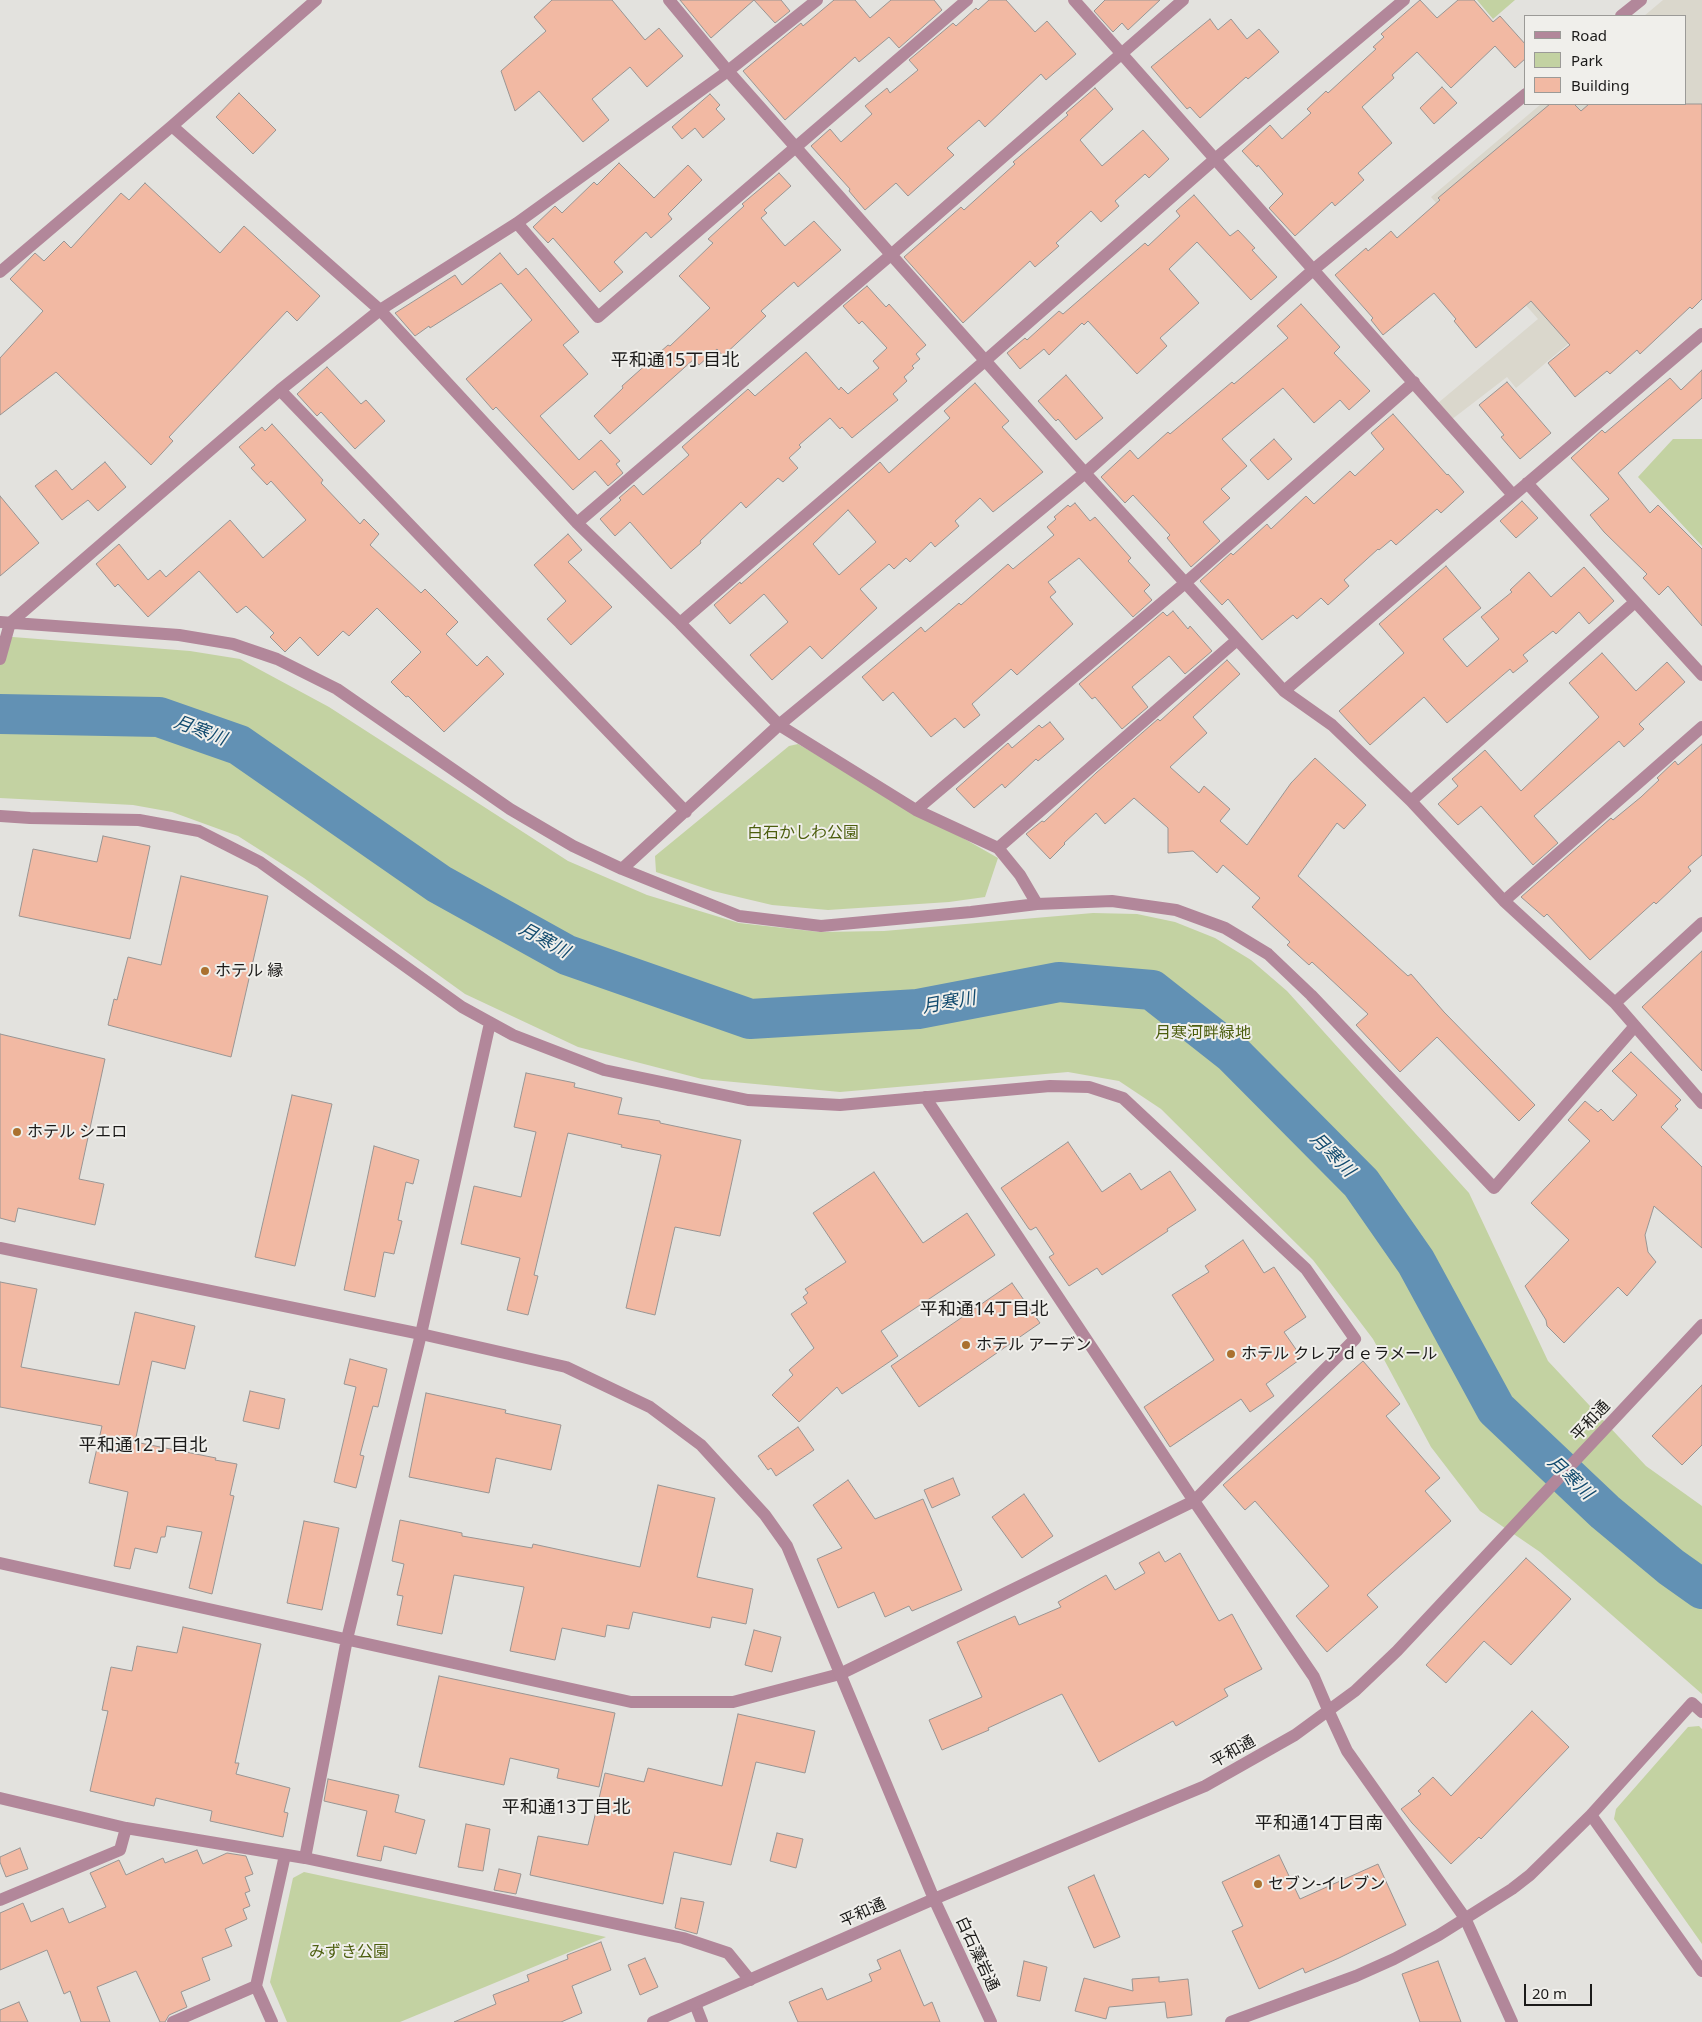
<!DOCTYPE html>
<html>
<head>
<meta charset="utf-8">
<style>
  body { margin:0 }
  #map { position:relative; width:1702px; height:2022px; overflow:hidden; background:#e3e2de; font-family:"Noto Sans",sans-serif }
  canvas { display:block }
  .legend { position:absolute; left:1524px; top:15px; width:162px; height:90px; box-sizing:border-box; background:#f0efeb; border:1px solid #9b9a97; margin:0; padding:6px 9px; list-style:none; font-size:15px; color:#1b1a19 }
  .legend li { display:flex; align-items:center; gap:10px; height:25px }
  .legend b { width:25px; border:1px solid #9b9a97 }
  .scale { position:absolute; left:1524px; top:1984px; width:68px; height:22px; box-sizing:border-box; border:2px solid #1b1a19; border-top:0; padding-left:6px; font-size:15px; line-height:18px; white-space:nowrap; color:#1b1a19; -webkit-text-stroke:4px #f0efeb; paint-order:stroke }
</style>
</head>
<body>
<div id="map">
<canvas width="1702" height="2022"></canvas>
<ul class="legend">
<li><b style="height:6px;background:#b2879a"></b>Road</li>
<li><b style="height:14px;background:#c3d2a2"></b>Park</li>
<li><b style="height:14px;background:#f2b9a3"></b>Building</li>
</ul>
<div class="scale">20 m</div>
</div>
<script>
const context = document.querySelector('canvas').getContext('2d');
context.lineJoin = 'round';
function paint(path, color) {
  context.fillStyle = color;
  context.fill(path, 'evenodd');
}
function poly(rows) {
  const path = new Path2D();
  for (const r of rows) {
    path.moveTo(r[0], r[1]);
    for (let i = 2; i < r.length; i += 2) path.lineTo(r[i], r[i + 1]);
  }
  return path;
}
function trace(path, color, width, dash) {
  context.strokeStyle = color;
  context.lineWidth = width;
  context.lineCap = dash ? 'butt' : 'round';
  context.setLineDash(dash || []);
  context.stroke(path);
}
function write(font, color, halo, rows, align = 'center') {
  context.font = font + ' "Noto Sans","Noto Sans JP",sans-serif';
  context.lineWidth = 4;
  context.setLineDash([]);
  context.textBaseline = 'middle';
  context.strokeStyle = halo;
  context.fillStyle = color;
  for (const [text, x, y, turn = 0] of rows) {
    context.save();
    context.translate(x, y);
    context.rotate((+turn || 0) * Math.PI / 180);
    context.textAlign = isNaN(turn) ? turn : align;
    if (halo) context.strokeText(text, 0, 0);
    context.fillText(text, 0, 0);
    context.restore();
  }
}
const built = poly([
  [1663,0,1702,0,1702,231,1516,388,1507,377,1451,420,1438,403,1538,319,1431,197,1541,104,1686,104,1686,16,1644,16]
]);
const green = poly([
  [1477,0,1515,0,1493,19],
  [1673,439,1702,439,1702,546,1638,477],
  [0,636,190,651,240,659,329,707,568,861,647,895,739,923,820,932,884,931,1093,913,1137,914,1175,922,1215,938,1251,960,1287,991,1469,1193,1548,1361,1646,1466,1702,1506,1702,1694,1540,1552,1480,1511,1431,1447,1373,1339,1313,1260,1161,1109,1119,1081,1068,1072,840,1092,702,1079,578,1047,465,994,304,878,238,836,172,812,133,805,0,798],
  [798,744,998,858,985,897,949,902,828,910,772,905,713,891,656,872,655,856,789,746],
  [1699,1726,1702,1729,1702,1944,1614,1819,1616,1809,1688,1727],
  [304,1872,606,1937,400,2022,287,2022,270,1982,293,1878]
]);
const river = poly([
  [0,714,159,717,239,745,439,884,567,955,750,1019,918,1009,1059,982,1152,990,1232,1053,1361,1183,1416,1262,1496,1409,1605,1512,1671,1567,1702,1589]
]);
const building = poly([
  [552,0,612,0,645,40,659,28,683,56,647,87,630,67,592,99,609,120,583,142,539,91,515,111,501,71,546,31,534,17,552,0],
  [680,0,754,0,711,38,680,0],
  [754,0,781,0,790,11,775,23,754,0],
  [834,0,855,0,870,18,891,0,934,0,942,10,899,48,889,37,859,62,855,57,785,120,743,71,801,23,803,26,834,0],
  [989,0,1006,0,1035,32,1047,21,1076,54,1046,80,1041,74,985,127,979,120,947,148,954,155,908,196,896,183,865,210,849,191,850,189,811,146,830,129,841,142,872,114,865,106,887,88,890,93,918,70,909,60,953,23,956,26,976,8,978,10,989,0],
  [1105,0,1160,0,1128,30,1122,23,1113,32,1094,11,1105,0],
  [1420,0,1437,18,1458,0,1474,0,1493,22,1500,16,1526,45,1526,58,1515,68,1495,46,1451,88,1417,52,1392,75,1394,78,1362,107,1392,143,1358,173,1364,180,1335,206,1332,202,1295,236,1269,208,1283,194,1258,165,1257,167,1242,151,1270,125,1282,139,1311,113,1307,109,1326,91,1328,93,1376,49,1373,47,1384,37,1381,34,1420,0],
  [1210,19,1218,30,1231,19,1247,39,1259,29,1279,52,1248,79,1246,77,1200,118,1190,107,1187,109,1151,67,1210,19],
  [1442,87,1457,103,1434,124,1420,108,1442,87],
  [1095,88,1113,109,1080,140,1102,166,1143,130,1169,159,1149,178,1145,174,1115,201,1119,206,1101,222,1091,211,1056,243,1059,246,1035,267,1030,261,963,323,904,257,961,207,964,210,1015,164,1013,162,1068,115,1066,113,1095,88],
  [239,93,276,130,253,154,216,117,239,93],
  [710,94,720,105,716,109,725,119,703,138,695,128,682,139,672,127,710,94],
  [1550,104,1574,104,1581,111,1589,104,1702,104,1702,299,1692,309,1690,307,1640,354,1637,350,1610,374,1607,371,1575,397,1548,363,1570,345,1531,301,1476,348,1454,321,1456,319,1434,293,1383,335,1371,320,1373,318,1335,275,1366,248,1368,251,1391,231,1397,238,1440,200,1438,198,1550,104],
  [619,163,654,198,688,165,702,180,668,214,672,219,651,238,646,232,614,262,623,272,600,292,553,238,548,243,533,227,555,206,562,213,594,182,597,185,619,163],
  [779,173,791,186,764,210,767,213,761,218,785,246,814,221,841,250,798,287,794,282,761,311,766,316,723,356,717,349,699,365,694,359,610,434,594,416,623,388,622,386,668,345,670,346,710,308,679,276,713,243,708,239,744,206,742,204,779,173],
  [145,183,220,253,244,226,320,296,297,321,287,311,169,437,173,441,151,465,56,372,0,415,0,358,43,311,10,279,35,253,44,261,64,241,71,248,121,193,129,200,145,183],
  [1194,195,1230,236,1238,230,1255,248,1252,250,1277,277,1251,300,1197,242,1169,269,1199,303,1160,338,1167,346,1137,374,1088,321,1084,325,1082,323,1049,355,1044,349,1020,369,1007,353,1025,338,1027,340,1059,311,1063,314,1145,243,1148,246,1180,216,1176,211,1194,195],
  [500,253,518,275,526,268,579,332,563,345,588,374,540,416,579,460,601,440,620,461,616,464,623,473,608,486,595,471,573,490,496,407,493,410,466,379,532,320,501,283,430,328,429,326,415,336,395,313,455,275,462,285,500,253],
  [867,286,886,307,889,304,926,345,916,354,920,359,912,366,914,368,904,377,907,381,893,394,898,400,852,438,842,427,840,429,830,418,799,445,801,447,789,458,798,468,783,482,778,478,746,508,741,502,700,541,701,543,671,569,630,522,615,536,600,519,621,500,619,498,634,485,643,495,689,455,682,447,748,389,755,396,806,352,839,390,841,387,848,394,879,368,873,361,887,348,862,321,859,324,843,306,867,286],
  [1301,304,1340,347,1334,353,1370,391,1349,410,1340,400,1314,423,1283,388,1222,439,1247,466,1221,489,1230,498,1203,522,1220,541,1191,567,1167,538,1170,535,1133,495,1125,503,1101,477,1130,450,1138,459,1168,432,1170,434,1232,382,1234,384,1288,338,1277,326,1301,304],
  [327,367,361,404,366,400,385,421,355,449,321,412,317,416,297,394,327,367],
  [1702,370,1702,398,1618,473,1650,513,1658,505,1702,549,1702,626,1668,586,1659,595,1643,578,1647,574,1604,532,1590,515,1609,499,1571,458,1602,430,1605,433,1670,378,1681,390,1702,370],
  [1066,375,1103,418,1076,440,1058,419,1056,421,1038,401,1066,375],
  [1507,382,1551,433,1520,459,1501,437,1504,435,1479,405,1507,382],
  [975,383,1009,421,1002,427,1043,472,993,512,980,498,955,521,959,526,935,547,931,542,910,562,906,558,894,569,889,564,860,589,877,608,822,659,810,646,772,680,750,655,788,622,764,594,730,624,714,605,740,582,741,584,880,462,889,473,950,418,944,411,975,383],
  [848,510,876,542,839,575,813,544,848,510],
  [1393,414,1447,475,1448,474,1464,492,1441,513,1437,509,1396,545,1391,540,1379,550,1378,549,1344,580,1349,586,1328,605,1321,598,1297,619,1293,615,1262,640,1228,599,1222,605,1200,581,1231,553,1233,555,1267,524,1271,529,1306,496,1314,504,1350,471,1355,476,1384,449,1371,433,1393,414],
  [272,424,323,480,321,483,360,524,364,519,379,534,370,545,421,593,425,589,458,622,446,634,477,666,487,656,504,674,444,732,408,696,406,697,391,682,421,652,377,608,349,636,343,631,318,656,300,637,285,652,270,637,274,633,246,606,237,613,199,571,148,617,118,584,115,587,96,564,119,544,148,580,160,570,166,577,230,520,263,558,306,520,271,481,267,485,251,468,255,465,239,447,262,427,265,431,272,424],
  [1274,439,1292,459,1268,480,1250,460,1274,439],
  [105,462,126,487,98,511,88,500,62,520,35,486,56,470,72,490,105,462],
  [0,496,39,543,0,576,0,496],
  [1522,501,1538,518,1516,538,1500,521,1522,501],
  [1075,503,1090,521,1095,517,1131,558,1128,561,1150,585,1144,591,1152,600,1133,617,1079,558,1048,582,1056,592,1050,597,1073,624,1017,675,1011,669,972,704,980,715,964,728,955,718,931,737,893,692,883,701,862,677,921,627,925,632,959,603,961,605,1008,564,1013,569,1054,535,1047,527,1056,519,1054,517,1068,505,1070,507,1075,503],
  [568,534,582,550,568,562,612,607,571,645,547,619,566,601,534,565,568,534],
  [1446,566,1481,608,1443,639,1467,667,1499,639,1481,617,1512,592,1510,590,1529,572,1551,597,1584,567,1614,601,1589,624,1579,612,1556,634,1553,631,1523,655,1528,661,1513,673,1510,669,1447,723,1424,697,1370,745,1339,711,1404,653,1379,624,1446,566],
  [1173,611,1188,629,1190,626,1212,651,1185,674,1169,656,1132,687,1148,707,1122,729,1095,697,1092,699,1079,684,1163,612,1167,616,1173,611],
  [1602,653,1636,691,1667,662,1685,682,1639,724,1644,729,1624,747,1619,741,1534,816,1558,843,1533,865,1481,806,1458,825,1438,804,1458,786,1452,779,1485,750,1521,791,1599,717,1569,683,1602,653],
  [1227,660,1240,674,1193,717,1207,733,1170,767,1199,793,1204,786,1230,809,1220,821,1247,845,1291,783,1315,758,1366,805,1344,829,1337,823,1298,876,1408,976,1411,974,1444,1012,1535,1105,1519,1121,1437,1037,1400,1072,1356,1025,1368,1014,1312,962,1309,965,1287,945,1290,942,1252,907,1260,898,1223,865,1217,873,1193,851,1168,853,1168,828,1134,798,1105,824,1096,813,1064,843,1065,844,1050,859,1026,834,1042,821,1044,822,1096,773,1158,719,1160,721,1227,660],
  [1050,722,1064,739,1038,761,1036,759,1005,788,1002,784,974,808,956,789,1008,743,1012,748,1039,725,1042,728,1050,722],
  [1702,744,1702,855,1688,867,1691,871,1656,904,1654,902,1590,960,1547,914,1544,917,1521,897,1611,818,1613,820,1641,797,1659,780,1657,778,1675,761,1678,765,1702,744],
  [103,836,150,846,130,939,19,916,33,849,97,862,103,836],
  [181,876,268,896,231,1057,108,1025,114,999,117,1000,128,957,161,965,181,876],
  [1702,951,1702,1071,1642,1007,1702,951],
  [0,1034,105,1059,79,1179,104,1184,95,1225,18,1208,15,1222,0,1218,0,1034],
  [1631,1052,1681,1100,1675,1106,1678,1109,1661,1127,1702,1167,1702,1248,1654,1206,1645,1235,1648,1252,1656,1262,1627,1296,1618,1287,1564,1343,1547,1326,1546,1320,1525,1286,1569,1240,1531,1203,1590,1141,1568,1120,1585,1101,1598,1112,1601,1109,1613,1121,1637,1095,1612,1071,1631,1052],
  [526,1073,575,1083,574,1087,622,1098,618,1114,660,1121,660,1123,741,1140,720,1236,675,1227,655,1315,626,1308,661,1155,621,1147,622,1145,568,1133,534,1275,538,1276,528,1315,507,1310,520,1258,461,1244,474,1186,521,1197,536,1132,514,1127,526,1073],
  [292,1095,332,1104,295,1266,255,1257,292,1095],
  [1068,1142,1102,1192,1130,1173,1141,1190,1170,1171,1196,1210,1167,1229,1168,1231,1102,1275,1097,1268,1069,1286,1049,1257,1054,1254,1036,1227,1031,1230,1029,1229,1001,1188,1068,1142],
  [374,1146,419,1160,413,1184,406,1182,398,1220,402,1221,394,1254,384,1252,375,1297,344,1290,374,1146],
  [874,1172,923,1243,967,1213,995,1255,881,1331,898,1356,842,1394,837,1387,799,1422,772,1395,793,1375,789,1370,814,1348,791,1314,807,1303,803,1297,808,1293,805,1289,846,1262,813,1213,874,1172],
  [1243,1240,1264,1273,1274,1267,1306,1317,1284,1332,1302,1358,1266,1384,1274,1396,1250,1412,1241,1399,1170,1447,1144,1407,1214,1360,1172,1295,1209,1272,1205,1266,1243,1240],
  [0,1282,37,1289,21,1367,119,1385,135,1312,195,1326,185,1369,152,1361,135,1442,216,1458,215,1460,237,1464,230,1495,234,1496,212,1594,189,1588,202,1532,167,1526,165,1537,161,1537,157,1553,135,1548,130,1569,114,1566,128,1492,89,1483,102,1426,0,1407,0,1282],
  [1012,1283,1040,1323,919,1407,891,1366,1012,1283],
  [350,1359,387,1369,378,1407,373,1406,360,1455,364,1456,356,1488,334,1482,356,1387,344,1384,350,1359],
  [1363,1361,1400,1404,1386,1416,1440,1478,1425,1491,1451,1521,1367,1595,1378,1607,1327,1652,1296,1616,1329,1586,1255,1501,1245,1510,1223,1485,1363,1361],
  [1702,1385,1702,1445,1682,1465,1652,1436,1702,1385],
  [250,1391,285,1399,279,1429,243,1421,250,1391],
  [426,1393,506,1410,505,1413,561,1425,551,1470,496,1458,489,1493,409,1477,426,1393],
  [798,1427,814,1450,776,1476,771,1468,768,1470,758,1456,798,1427],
  [953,1478,960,1495,932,1508,924,1490,953,1478],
  [848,1480,875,1519,923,1499,962,1590,912,1611,909,1606,885,1617,874,1592,838,1608,817,1559,842,1548,813,1505,848,1480],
  [658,1485,715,1498,697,1577,753,1589,746,1624,712,1617,710,1628,633,1612,629,1629,607,1625,605,1637,562,1628,555,1660,510,1651,524,1587,454,1575,442,1634,397,1625,403,1596,397,1595,404,1564,392,1561,400,1520,462,1533,462,1536,532,1548,533,1544,640,1567,658,1485],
  [1024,1494,1053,1536,1022,1558,992,1517,1024,1494],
  [304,1521,339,1528,322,1610,287,1603,304,1521],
  [1159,1552,1165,1562,1180,1553,1219,1621,1232,1614,1262,1669,1224,1689,1228,1696,1197,1714,1176,1726,1173,1721,1099,1762,1062,1694,988,1728,989,1730,942,1750,929,1720,982,1697,957,1642,1015,1616,1019,1625,1061,1607,1058,1602,1106,1575,1115,1590,1145,1573,1139,1563,1159,1552],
  [1526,1558,1571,1599,1511,1665,1484,1641,1446,1683,1426,1665,1526,1558],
  [183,1627,261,1644,235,1763,239,1763,236,1774,290,1788,284,1812,288,1813,283,1837,210,1821,212,1811,177,1803,156,1798,154,1806,90,1791,108,1711,102,1710,111,1667,132,1671,137,1646,177,1653,183,1627],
  [754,1630,781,1637,772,1672,745,1665,754,1630],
  [439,1676,615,1713,599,1787,557,1778,559,1769,510,1758,504,1785,419,1767,439,1676],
  [1532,1711,1569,1747,1481,1839,1479,1837,1451,1864,1412,1823,1401,1809,1421,1794,1418,1791,1433,1777,1451,1796,1532,1711],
  [738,1714,815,1731,805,1773,756,1762,731,1865,674,1852,663,1904,530,1875,538,1836,588,1845,605,1773,644,1782,648,1768,722,1786,738,1714],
  [328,1779,399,1795,395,1812,425,1820,416,1854,384,1846,381,1861,357,1856,367,1811,324,1801,328,1779],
  [466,1824,490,1829,483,1871,458,1867,466,1824],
  [777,1833,803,1839,796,1868,770,1861,777,1833],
  [20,1848,28,1869,6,1877,0,1862,0,1857,20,1848],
  [197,1850,203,1864,227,1853,246,1856,253,1874,245,1877,250,1891,245,1893,250,1906,243,1909,247,1919,225,1929,232,1946,202,1958,210,1980,181,1992,187,2007,169,2015,165,2022,160,2022,136,1971,97,1987,110,2022,81,2022,70,1991,64,1994,47,1950,0,1970,0,1913,23,1903,31,1922,63,1908,69,1923,106,1907,90,1873,119,1860,126,1875,163,1858,165,1863,197,1850],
  [1279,1855,1300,1899,1378,1864,1406,1925,1339,1958,1305,1973,1303,1968,1259,1989,1232,1931,1243,1926,1222,1882,1279,1855],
  [499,1869,521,1874,516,1894,494,1890,499,1869],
  [1094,1875,1120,1937,1094,1948,1068,1887,1094,1875],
  [681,1898,704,1902,697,1934,675,1928,681,1898],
  [601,1942,611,1970,572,1986,582,2013,561,2022,454,2022,496,2004,493,1995,529,1981,527,1975,568,1959,567,1955,601,1942],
  [900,1950,924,2006,932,2002,940,2022,798,2022,789,2002,822,1988,827,2000,872,1981,869,1974,881,1969,877,1960,900,1950],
  [645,1958,658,1987,640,1995,628,1965,645,1958],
  [1024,1961,1047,1967,1040,2001,1017,1996,1024,1961],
  [1438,1961,1461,2022,1420,2022,1402,1974,1438,1961],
  [1159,1977,1159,1982,1188,1979,1192,2015,1167,2018,1165,2002,1109,2007,1106,2019,1075,2011,1084,1978,1133,1991,1132,1979,1159,1977],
  [19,2002,28,2022,0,2022,0,2010,19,2002]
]);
const minor = poly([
  [669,0,728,71,1085,473,1284,691,1332,725,1411,801,1504,901,1615,1003,1702,1103],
  [1074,0,1513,495],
  [1621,16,1641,0],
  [172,126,380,310,577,523,680,623,779,725,916,810,998,848,1020,875,1037,904],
  [517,223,598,317,967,0],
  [0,272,172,126,316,0],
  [280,390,686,812],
  [1527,483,1702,675],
  [577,523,892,254,1183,0],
  [0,622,179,635,233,644,277,659,337,689,510,809,573,846,622,869,739,916,821,926,971,912,1037,904,1112,901,1176,910,1225,928,1268,954,1311,995,1494,1188,1635,1026],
  [680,623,986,360,1215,159,1404,0],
  [0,659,10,623,280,390,380,310,517,223,728,71,817,0],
  [1284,691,1702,334],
  [1411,801,1635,602],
  [916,810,1184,584,1414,382],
  [0,816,30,818,139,820,199,831,260,862,462,1007,513,1035,604,1070,748,1100,840,1105,1050,1086,1089,1087,1123,1098,1306,1269,1355,1339,1194,1501,840,1674,733,1702,631,1702,0,1563],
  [998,848,1237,640],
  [622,869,779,725,1085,473,1313,270,1526,94],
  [1504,901,1702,727],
  [1615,1003,1702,923],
  [925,1097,1194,1501,1314,1677,1329,1712],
  [0,1798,126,1828,305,1858,683,1938,728,1953,750,1980],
  [1591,1815,1702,1971],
  [305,1858,347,1639,421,1334,490,1023],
  [0,1900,120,1850,126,1828],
  [256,1986,272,2022],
  [695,2004,702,2022],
  [173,2022,256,1986,285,1855],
  [1231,2022,1356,1976,1394,1959,1439,1935,1512,1889,1530,1875,1591,1815,1692,1703,1702,1712]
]);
const tertiary = poly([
  [0,1248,421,1334,566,1367,650,1407,701,1445,765,1515,787,1546,934,1899,991,2022],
  [1329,1712,1347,1751,1465,1918,1512,2022],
  [653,2022,934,1899,1205,1786,1295,1735,1355,1691,1397,1651,1702,1325]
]);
const markers = [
  [205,971,5,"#aa712f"],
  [17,1132,5,"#aa712f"],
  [966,1345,5,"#aa712f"],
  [1231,1354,5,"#aa712f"],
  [1258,1884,5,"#aa712f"]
];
const parkNames = [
  ["白石かしわ公園",803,833],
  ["月寒河畔緑地",1203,1033],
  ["みずき公園",349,1952]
];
const poiNames = [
  ["ホテル 縁",215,971],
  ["ホテル シエロ",27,1132],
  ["ホテル アーデン",976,1345],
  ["ホテル クレアｄｅラメール",1241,1354],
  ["セブン-イレブン",1268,1884]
];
const streetNames = [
  ["平和通",1591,1421,-47],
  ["平和通",1233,1752,-29],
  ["平和通",863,1913,-24],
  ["白石藻岩通",977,1954,65]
];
const neighbourhoodNames = [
  ["平和通15丁目北",675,361],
  ["平和通14丁目北",984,1310],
  ["平和通12丁目北",143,1446],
  ["平和通13丁目北",566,1808],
  ["平和通14丁目南",1319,1824]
];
const waterNames = [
  ["月寒川",200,731,20],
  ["月寒川",544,941,28],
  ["月寒川",949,1003,-10],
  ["月寒川",1332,1155,45],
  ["月寒川",1570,1478,43]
];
paint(built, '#dad7cc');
paint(green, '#c3d2a2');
trace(river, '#6291b4', 40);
paint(building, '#f2b9a3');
trace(building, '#999593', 1);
trace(minor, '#b2879a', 12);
trace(tertiary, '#b2879a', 12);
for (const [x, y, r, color] of markers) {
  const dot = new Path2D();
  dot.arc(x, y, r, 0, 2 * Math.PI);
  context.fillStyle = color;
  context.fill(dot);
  trace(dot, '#f0efeb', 2);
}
write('16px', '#4c5e0e', '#f0efeb', parkNames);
write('16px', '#1b1a19', '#f0efeb', poiNames, 'left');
write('16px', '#1b1a19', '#f0efeb', streetNames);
write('18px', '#1b1a19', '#f0efeb', neighbourhoodNames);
write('italic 18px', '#114a6e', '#f0efeb', waterNames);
</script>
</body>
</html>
